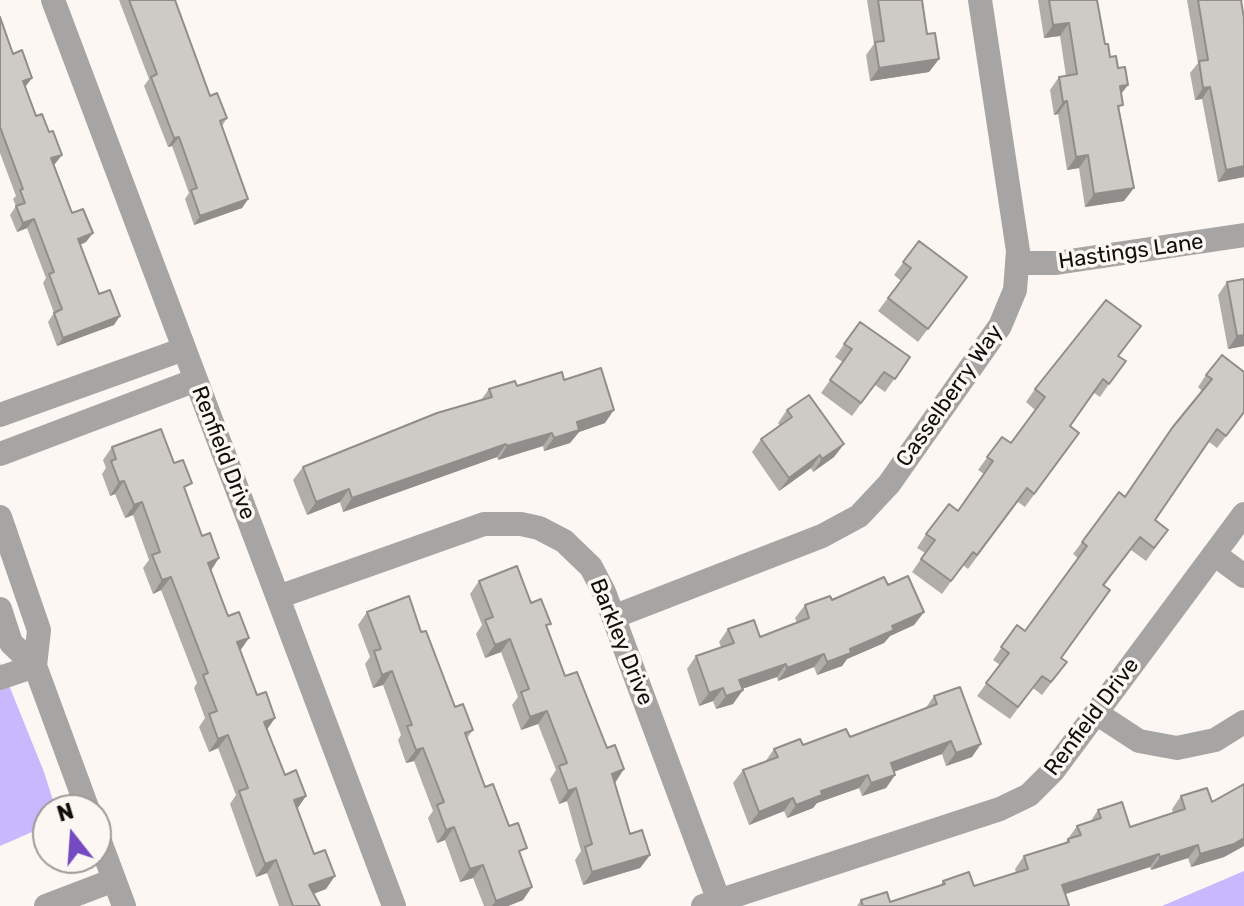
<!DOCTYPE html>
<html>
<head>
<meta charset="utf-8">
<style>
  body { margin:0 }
  #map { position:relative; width:1244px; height:906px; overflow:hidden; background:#fcf7f2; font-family:Rubik,sans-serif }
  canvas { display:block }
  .north { position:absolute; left:32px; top:794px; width:80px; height:80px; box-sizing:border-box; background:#fcf7f2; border:2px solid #9e9a96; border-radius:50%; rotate:343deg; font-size:22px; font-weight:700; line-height:32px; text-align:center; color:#100f0d }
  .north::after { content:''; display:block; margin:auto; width:28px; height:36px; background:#744ac2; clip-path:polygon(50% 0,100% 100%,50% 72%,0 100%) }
</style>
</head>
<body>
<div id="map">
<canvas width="1244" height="906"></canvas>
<div class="north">N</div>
</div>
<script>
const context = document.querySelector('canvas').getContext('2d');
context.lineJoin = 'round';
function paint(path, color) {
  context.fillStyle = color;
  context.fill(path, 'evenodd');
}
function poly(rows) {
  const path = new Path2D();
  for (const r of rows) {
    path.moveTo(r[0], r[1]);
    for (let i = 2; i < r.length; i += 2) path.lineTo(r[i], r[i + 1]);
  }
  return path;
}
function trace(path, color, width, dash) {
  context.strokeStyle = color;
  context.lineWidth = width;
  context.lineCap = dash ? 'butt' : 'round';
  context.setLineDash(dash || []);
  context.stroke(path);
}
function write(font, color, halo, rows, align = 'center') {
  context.font = font + ' Rubik,sans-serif';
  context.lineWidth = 7;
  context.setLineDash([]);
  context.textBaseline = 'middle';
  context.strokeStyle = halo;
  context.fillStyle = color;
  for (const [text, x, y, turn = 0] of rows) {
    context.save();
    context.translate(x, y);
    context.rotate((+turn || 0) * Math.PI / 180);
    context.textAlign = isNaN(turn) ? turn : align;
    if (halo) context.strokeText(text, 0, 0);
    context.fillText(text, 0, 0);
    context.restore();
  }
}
const green = poly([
  [0,663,44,772,56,810,48,810,48,825,0,846],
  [1244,871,1244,906,1162,906]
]);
const minor = poly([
  [53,0,394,906],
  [1018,263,1056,263,1244,235],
  [0,415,184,349],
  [0,454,196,380],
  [0,517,39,630,35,666],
  [1214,554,1244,576],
  [278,597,484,524,521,524,539,528,564,541,591,567,604,592,719,901],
  [0,609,11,643,35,666,88,810],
  [613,617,822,536,859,516,889,484,1000,326,1015,290,1018,251,980,0],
  [0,678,35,666],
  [1096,713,1139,741,1177,748,1215,740,1244,722],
  [96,831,124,906],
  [46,906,114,880],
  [703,906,1000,809,1029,795,1053,771,1244,514]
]);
const wall = poly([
  [119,0,175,0,210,96,227,118,222,126,248,199,242,208,194,225,185,199,189,193,172,146,168,147,144,86,149,79],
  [867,0,922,0,927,34,939,59,929,72,870,81,866,55,874,44],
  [1038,0,1097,0,1105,44,1110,57,1128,85,1121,93,1119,111,1124,201,1085,207,1079,168,1067,170,1058,114,1054,115,1050,90,1059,77,1066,76,1060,36,1044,38],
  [1187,0,1243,0,1241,2,1244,177,1218,182,1202,99,1195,100,1190,73,1198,63],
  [0,17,36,116,49,132,62,155,54,164,72,213,86,242,80,245,99,294,114,325,57,346,48,322,54,313,43,283,46,278,27,228,17,232,10,215,16,206,13,199,16,196,0,153],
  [919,241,967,277,918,342,878,311,901,281,894,275],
  [1227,282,1244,346,1228,349,1218,295],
  [860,322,910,357,885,392,875,385,852,416,821,393,843,362,835,357],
  [1119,356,1116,374,1100,397,1094,393,1070,426,1070,446,1025,507,1018,502,968,569,963,565,942,594,912,572,925,553,917,548,926,534,958,511,984,474,978,470,1002,437,1011,443,1035,410,1026,402,1035,389],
  [1244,372,1244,413,1217,448,1209,442,1155,520,1168,530,1146,561,1131,550,1104,586,1061,658,1067,662,1042,695,1033,688,1010,719,977,696,1000,665,993,660,1017,625,1025,631,1078,558,1073,554,1082,542,1125,497,1202,391,1198,387,1206,375],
  [564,380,605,423,579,432,570,443,544,451,543,446,498,460,497,457,343,512,340,502,307,515,293,480,303,467,481,400,489,389],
  [787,410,844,444,834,457,813,472,811,468,779,491,752,452,761,439,780,426,778,423],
  [112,447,186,492,211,571,257,695,275,718,267,729,285,775,306,796,297,809,326,889,313,894,320,906,279,906,267,873,256,877,230,804,236,795,218,748,209,752,199,727,205,718,194,688,197,683,161,590,153,594,143,568,149,560,133,515,125,518,115,494,110,496,102,474,106,468,103,460],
  [479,581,531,603,547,629,565,676,615,783,630,834,650,855,640,868,583,885,575,860,581,851,567,801,559,804,550,779,556,770,538,724,521,730,512,705,518,697,501,652,485,658,476,634,482,625,470,594],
  [888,585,924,612,914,625,890,636,884,643,847,659,842,666,817,675,814,667,778,681,777,677,742,689,733,704,716,709,713,701,699,706,687,669,696,656,721,647,719,642,728,629,760,637,797,623,795,618,805,605],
  [367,612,421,632,455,707,473,730,467,738,485,787,521,856,523,900,508,906,484,906,473,878,460,882,445,840,437,843,428,818,433,811,414,761,406,763,398,740,401,735,383,685,373,688,365,664,370,657,358,625],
  [934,696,972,757,946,766,942,754,894,772,895,775,886,788,862,796,859,788,817,803,813,808,787,818,784,811,749,825,733,783,743,770,765,762,774,749,850,737,925,709],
  [1244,784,1244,846,1224,857,1191,867,1188,858,1151,870,1150,867,1065,894,1068,906,857,906,861,900,890,902,940,886,943,881,974,886,1016,873,1015,869,1024,856,1065,843,1077,826,1090,822,1098,810,1130,827,1173,813,1172,809,1181,796,1212,802]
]);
const shadedWall = poly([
  [1069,23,1060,36,1044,38,1053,25],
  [939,59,929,72,870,81,879,68],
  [32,78,26,86,17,90,23,81],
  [1128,85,1118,98,1120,86],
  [1210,87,1202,99,1195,100,1203,88],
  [1067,101,1058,114,1054,115,1063,102],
  [179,137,172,146,168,147,174,138],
  [62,155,55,164,45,167,51,158],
  [1088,155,1079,168,1067,170,1076,157],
  [1244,166,1244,177,1218,182,1226,170],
  [1134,188,1124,201,1085,207,1094,194],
  [248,199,242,208,194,225,200,216],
  [34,219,27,228,17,232,23,223],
  [93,233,86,242,72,248,78,239],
  [120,316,114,325,57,346,63,338],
  [1244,335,1244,346,1228,349,1237,336],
  [614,410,605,423,579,432,570,443,544,451,554,438,577,422],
  [552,433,543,446,498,460,507,446],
  [506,444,497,457,343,512,352,498],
  [844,444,834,457,813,472,822,459],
  [820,455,811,468,779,491,789,478],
  [124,481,115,494,110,496,119,482],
  [349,489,340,502,307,515,316,502],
  [142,502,133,515,125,518,134,505],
  [219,558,210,572,208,563],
  [171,577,161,590,153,594,162,580],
  [924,612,914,625,890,636,884,643,847,659,842,666,817,675,827,662,892,626],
  [249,638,240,651,237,642],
  [510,639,501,652,485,658,495,645],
  [824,654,814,667,778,681,787,668],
  [786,664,777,677,730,693,739,680],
  [392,671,383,685,373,688,382,675],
  [723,688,713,701,699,706,709,693],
  [743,690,733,704,716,709,726,696],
  [547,711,538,724,521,730,530,717],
  [275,718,266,731,264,722],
  [228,735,218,748,209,752,218,739],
  [951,741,942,754,882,776,891,763],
  [981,744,972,757,946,766,956,753],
  [423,748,414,761,406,763,416,750],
  [624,769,615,783,612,774],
  [868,775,859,788,817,803,813,808,787,818,796,805,821,791],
  [895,775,886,788,862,796,871,783],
  [576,788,567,801,559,804,568,791],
  [306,796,297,809,294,800],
  [793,798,784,811,749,825,759,812],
  [454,827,445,840,437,843,446,830],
  [1244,838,1244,846,1224,857,1191,867,1200,854],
  [1198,845,1188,858,1151,870,1160,857],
  [1159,854,1150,867,1053,898,1062,885],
  [650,855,640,868,583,885,592,872],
  [276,860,267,873,256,877,265,864],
  [483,865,473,878,460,882,470,869],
  [335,876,326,889,300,899,309,885],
  [532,887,523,900,508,906,492,906,496,901]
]);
const building = poly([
  [129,0,175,0,210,96,217,93,227,118,220,121,248,199,200,216,191,190,197,188,179,137,174,138,151,77,157,74,129,0],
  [878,0,922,0,927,34,935,33,939,59,879,68,875,42,884,41,878,0],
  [1049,0,1097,0,1105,44,1108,44,1110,57,1116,56,1118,68,1125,67,1128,85,1120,86,1123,105,1118,106,1134,188,1094,194,1088,155,1076,157,1067,101,1063,102,1059,77,1077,74,1069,23,1053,25,1049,0],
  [1198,0,1241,0,1244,18,1244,166,1226,170,1210,87,1203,88,1199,61,1208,60,1198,0],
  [0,17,13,54,22,50,32,78,23,81,36,116,42,114,49,132,53,131,62,155,51,158,72,213,83,209,93,233,78,239,99,294,110,290,120,316,63,338,54,313,62,309,49,274,54,272,34,219,23,223,16,206,25,203,20,190,23,189,0,127,0,17],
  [919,241,967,277,928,329,888,298,911,268,903,262,919,241],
  [1244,279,1244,335,1237,336,1227,282,1244,279],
  [1106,300,1141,326,1118,356,1126,361,1109,384,1103,379,1070,426,1079,433,1034,494,1027,488,977,555,973,552,951,581,921,559,935,540,926,534,949,504,958,511,993,461,987,457,1002,437,1011,443,1045,397,1035,389,1106,300],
  [860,322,910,357,895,379,884,372,861,403,830,380,852,349,844,344,860,322],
  [1222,355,1244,372,1244,412,1226,436,1217,429,1155,520,1168,530,1154,548,1140,537,1103,585,1110,590,1061,658,1067,662,1051,682,1042,676,1018,707,986,683,1009,653,1001,647,1017,625,1025,631,1087,546,1082,542,1119,492,1125,497,1172,428,1212,379,1206,375,1222,355],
  [601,368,614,410,577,422,579,430,554,438,552,433,507,446,506,444,352,498,349,489,316,502,303,467,437,413,492,397,489,389,515,381,517,386,562,372,564,380,601,368],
  [809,395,844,444,822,459,820,455,789,478,761,439,792,417,787,410,809,395],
  [161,429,174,463,183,460,192,483,184,487,202,536,210,533,219,558,208,563,228,616,239,612,249,638,237,642,257,695,266,692,275,718,264,722,285,775,296,770,306,796,294,800,314,854,325,850,335,876,309,885,320,906,293,906,276,860,265,864,239,791,248,788,228,735,218,739,209,714,217,711,203,675,208,673,171,577,162,580,152,555,160,552,142,502,134,505,124,481,119,482,111,461,116,459,112,447,161,429],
  [517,566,531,603,541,599,551,624,546,625,565,676,577,672,607,748,615,745,624,769,612,774,630,834,642,830,650,855,592,872,585,847,592,844,576,788,568,791,559,766,567,763,547,711,530,717,521,692,529,689,510,639,495,645,485,620,493,617,479,581,517,566],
  [908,576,924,612,892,626,894,630,850,649,851,653,827,662,824,654,787,668,786,664,739,680,743,690,726,696,723,688,709,693,696,656,734,643,728,629,754,620,760,637,809,618,805,605,830,596,832,600,884,577,888,585,908,576],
  [409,596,421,632,426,631,455,707,463,704,473,730,465,733,485,787,493,784,509,826,518,823,527,848,519,851,532,887,496,901,483,865,470,869,454,827,446,830,437,805,444,802,423,748,416,750,407,726,412,725,392,671,382,675,374,651,381,649,367,612,409,596],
  [960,687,981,744,956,753,951,741,891,763,895,775,871,783,868,775,821,791,822,795,796,805,793,798,759,812,743,770,778,757,774,749,800,739,803,745,846,729,850,737,937,704,934,696,960,687],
  [1244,784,1244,838,1234,844,1200,854,1198,845,1160,857,1159,854,1062,885,1069,905,1066,906,863,906,861,900,887,892,890,902,945,884,943,881,969,872,974,886,1028,869,1024,856,1069,842,1068,839,1081,835,1077,826,1101,818,1098,810,1122,802,1130,827,1185,809,1181,796,1207,788,1212,802,1244,784]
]);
const streetNames = [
  ["Hastings Lane",1131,252,-8],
  ["Casselberry Way",950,396,-55],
  ["Renfield Drive",223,453,69],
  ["Barkley Drive",621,642,68],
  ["Renfield Drive",1092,717,-53]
];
paint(green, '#c9b8fd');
trace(minor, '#a7a5a3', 24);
paint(wall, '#b1aea9');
paint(shadedWall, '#908d8a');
paint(building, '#cecac5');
trace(building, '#908d8a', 2);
write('22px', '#100f0d', '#fcf7f2', streetNames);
</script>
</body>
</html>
